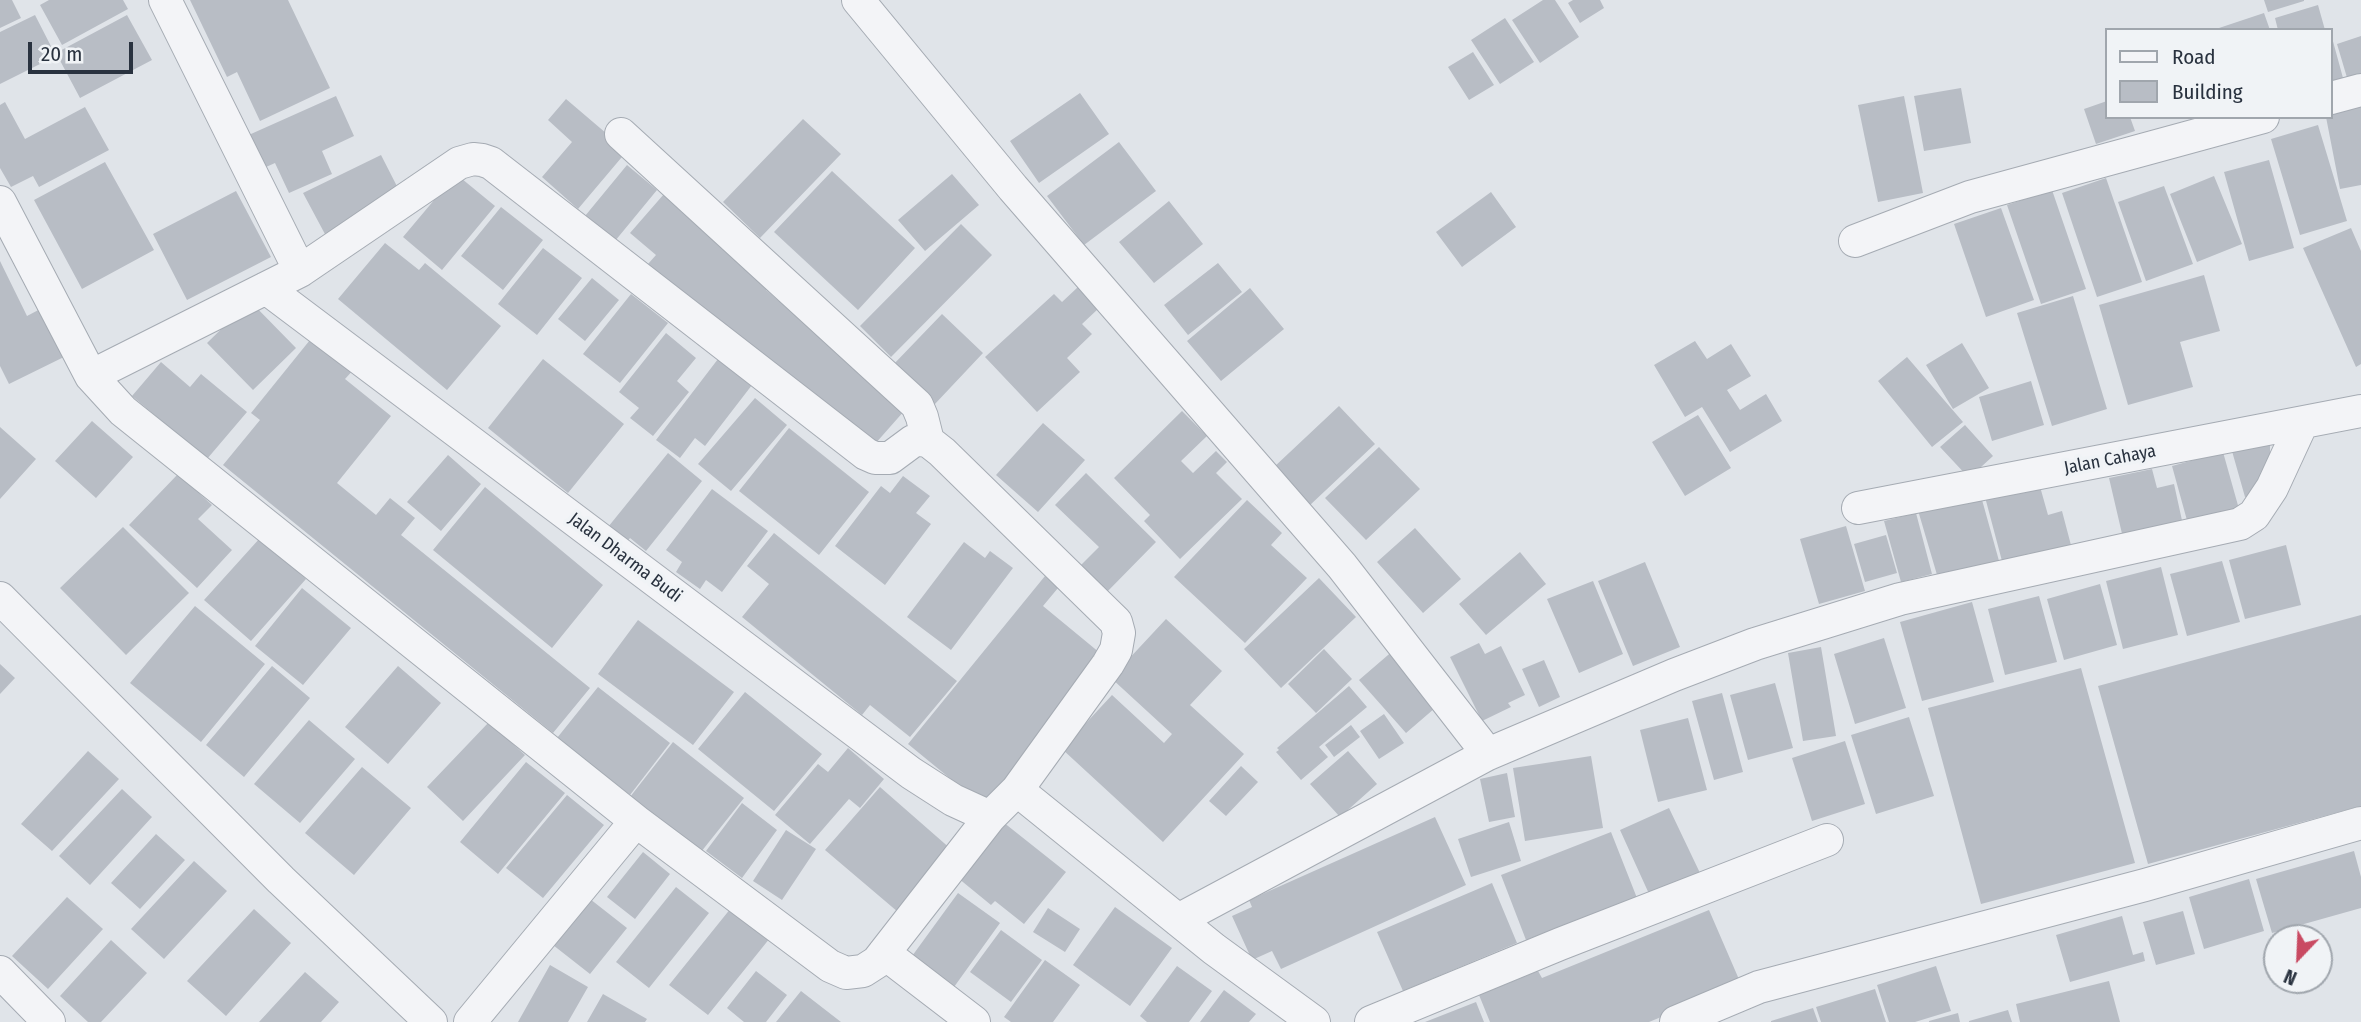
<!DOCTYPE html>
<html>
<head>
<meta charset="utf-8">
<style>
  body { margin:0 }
  #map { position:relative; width:2361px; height:1022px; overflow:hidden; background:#e0e4e9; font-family:"Fira Sans Condensed",sans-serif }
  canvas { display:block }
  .legend { position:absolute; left:2105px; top:28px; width:228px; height:91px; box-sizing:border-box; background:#f0f3f6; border:2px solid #a0a6ad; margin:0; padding:9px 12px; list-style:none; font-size:21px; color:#29323f }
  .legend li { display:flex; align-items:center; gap:14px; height:35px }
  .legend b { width:35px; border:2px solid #a0a6ad }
  .north { position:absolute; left:2263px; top:924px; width:70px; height:70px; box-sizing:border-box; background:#f0f3f6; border:2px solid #a0a6ad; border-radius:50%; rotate:203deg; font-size:19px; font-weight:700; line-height:28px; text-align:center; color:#29323f }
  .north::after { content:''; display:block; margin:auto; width:24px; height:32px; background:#c94a62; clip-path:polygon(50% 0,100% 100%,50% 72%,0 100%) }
  .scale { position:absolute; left:28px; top:42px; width:105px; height:32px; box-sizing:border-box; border:4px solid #29323f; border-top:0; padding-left:9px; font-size:21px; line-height:24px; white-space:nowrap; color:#29323f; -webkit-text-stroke:5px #f0f3f6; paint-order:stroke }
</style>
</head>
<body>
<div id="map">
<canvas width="2361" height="1022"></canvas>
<ul class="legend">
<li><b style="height:9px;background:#f3f4f7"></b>Road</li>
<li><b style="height:19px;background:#b8bdc5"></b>Building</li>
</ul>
<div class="north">N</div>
<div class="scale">20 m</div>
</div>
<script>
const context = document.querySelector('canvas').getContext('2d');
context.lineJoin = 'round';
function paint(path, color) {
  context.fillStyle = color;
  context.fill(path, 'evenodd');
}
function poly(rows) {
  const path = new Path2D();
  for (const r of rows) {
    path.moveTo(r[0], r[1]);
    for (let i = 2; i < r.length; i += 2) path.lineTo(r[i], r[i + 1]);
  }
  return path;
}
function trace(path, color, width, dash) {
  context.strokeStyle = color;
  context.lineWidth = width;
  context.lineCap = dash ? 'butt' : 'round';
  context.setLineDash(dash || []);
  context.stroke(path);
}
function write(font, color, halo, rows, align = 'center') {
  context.font = font + ' "Fira Sans Condensed",sans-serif';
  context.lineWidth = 7;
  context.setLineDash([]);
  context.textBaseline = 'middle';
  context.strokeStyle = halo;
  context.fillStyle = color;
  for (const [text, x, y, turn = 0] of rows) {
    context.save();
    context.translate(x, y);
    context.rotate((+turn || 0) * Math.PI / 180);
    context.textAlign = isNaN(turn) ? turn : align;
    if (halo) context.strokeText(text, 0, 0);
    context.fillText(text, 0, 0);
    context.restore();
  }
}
const building = poly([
  [0,0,12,0,21,18,0,28],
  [49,0,123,0,128,9,62,45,40,5],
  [190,0,288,0,330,88,260,121,237,72,227,77],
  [1543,0,1555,0,1579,37,1540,63,1512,20],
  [1573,0,1600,0,1604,8,1580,23,1568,3],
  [2264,0,2304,0,2304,1,2268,12],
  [2318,5,2325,30,2278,30,2275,18],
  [2264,13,2270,30,2216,30,2216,29],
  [35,15,56,56,0,84,0,32],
  [127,15,152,60,80,98,56,53],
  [1505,18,1534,62,1500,84,1471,40],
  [2331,34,2343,78,2331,81],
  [2361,36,2361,78,2348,81,2337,44],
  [1473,52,1494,85,1469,100,1448,67],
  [1961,88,1971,143,1924,151,1914,96],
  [1080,93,1109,134,1039,183,1010,141],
  [336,96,354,136,322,151,332,174,289,193,275,163,257,171,242,138],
  [1904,96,1923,193,1878,202,1858,105],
  [566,99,627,151,578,209,542,177,572,142,548,120],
  [2107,101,2107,117,2130,117,2135,131,2096,144,2084,109],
  [5,102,25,139,85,107,109,150,39,187,33,176,11,187,0,168,0,105],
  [2361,105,2361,185,2340,189,2326,117,2331,117,2331,110],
  [803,119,841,154,760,238,723,202],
  [2318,125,2347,221,2300,235,2271,139],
  [1119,142,1156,191,1084,245,1047,196],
  [381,155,403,198,326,236,303,193],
  [2269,160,2294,248,2249,261,2224,172],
  [105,162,154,250,82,289,34,200],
  [627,165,657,190,615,241,585,216],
  [832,171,915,248,858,310,774,232],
  [456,174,495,206,442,270,403,237],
  [952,174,979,205,925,251,898,220],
  [2214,176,2242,244,2197,262,2170,194],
  [2106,178,2142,282,2097,297,2062,193],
  [2164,186,2193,264,2146,281,2118,202],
  [2052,190,2086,289,2041,304,2007,205],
  [236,191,271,257,187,300,153,234],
  [1491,192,1516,227,1462,267,1436,232],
  [664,194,770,285,766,290,905,410,867,453,648,264,656,255,630,233],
  [1169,201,1203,244,1154,283,1119,242],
  [501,207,543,240,503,290,461,256],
  [2001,208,2034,300,1986,317,1954,224],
  [961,224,992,255,891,357,860,326],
  [2351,228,2361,251,2361,364,2356,367,2303,248],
  [385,243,419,270,425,263,501,326,447,390,338,299],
  [543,248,582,278,537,335,498,304],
  [0,261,27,316,46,306,70,354,9,384,0,366],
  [1218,263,1242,292,1188,335,1164,305],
  [2204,275,2220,331,2180,342,2193,387,2128,405,2099,305],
  [592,278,619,300,585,341,558,319],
  [1078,287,1098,309,1082,324,1092,334,1067,358,1080,372,1037,412,985,357,1054,294,1062,302],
  [1250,288,1284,329,1221,381,1187,341],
  [631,294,668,323,620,383,583,354],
  [2073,296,2107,409,2052,426,2017,313],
  [250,301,296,348,253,390,207,343],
  [942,314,983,353,934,405,892,366],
  [666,333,696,358,677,381,689,392,653,436,630,418,639,408,619,392],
  [314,335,355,368,345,379,391,416,337,483,376,515,390,498,415,518,401,535,590,688,553,733,223,465,260,420,251,413],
  [1695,341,1707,359,1731,344,1751,376,1727,390,1740,410,1766,394,1782,421,1730,452,1702,407,1685,417,1654,365],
  [1962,343,1989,388,1953,409,1926,365],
  [1907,357,1963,422,1932,447,1878,381],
  [543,359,624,424,568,493,488,428],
  [718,359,752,385,705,446,695,438,680,458,656,440],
  [161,362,190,387,201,374,247,412,207,459,132,396],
  [2031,381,2044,425,1992,441,1979,397],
  [755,398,787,425,731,491,698,464],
  [1339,406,1375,444,1309,506,1273,468],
  [1182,411,1207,436,1181,461,1193,473,1216,451,1227,462,1216,473,1242,499,1180,559,1144,521,1150,515,1114,478],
  [1698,415,1731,468,1685,496,1652,442],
  [92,421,133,457,96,498,55,461],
  [1043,423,1085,460,1038,512,996,475],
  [1965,425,1993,456,1969,478,1940,447],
  [0,427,36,459,0,499],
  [789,428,869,492,819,555,739,491],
  [2270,433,2270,459,2257,496,2245,497,2230,444],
  [1379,447,1420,489,1366,540,1325,498],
  [2223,452,2239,509,2188,524,2172,466],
  [668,453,702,481,646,551,630,538,623,547,604,532],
  [448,455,481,484,441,531,407,502],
  [2152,469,2157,488,2174,484,2183,525,2123,538,2109,478],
  [1086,473,1156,542,1105,594,1078,568,1099,547,1055,505],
  [178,474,212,505,198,519,232,550,197,588,129,525],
  [903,476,930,496,916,513,931,524,885,585,835,546,881,486,890,493],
  [2039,483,2048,515,2062,511,2072,549,2033,560,2031,553,2002,561,1985,497],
  [485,487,603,585,552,648,433,550],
  [712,489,768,531,722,592,706,580,700,589,676,572,682,562,666,550],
  [1979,489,2001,568,1940,585,1917,507],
  [1247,500,1282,533,1271,545,1307,578,1245,643,1174,577],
  [1916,513,1932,574,1901,582,1884,521],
  [1846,526,1865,591,1819,604,1800,539],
  [123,527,189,593,126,655,60,588],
  [1415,528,1461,579,1423,613,1377,562],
  [774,533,957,681,910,737,870,705,862,715,742,617,769,584,747,566],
  [1886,535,1897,573,1865,582,1854,544],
  [260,538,306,579,251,641,204,600],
  [964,542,985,558,990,551,1013,568,951,650,907,617],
  [2286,545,2301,605,2245,619,2229,560],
  [1520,552,1546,584,1486,635,1459,604],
  [2222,561,2240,622,2187,636,2170,574],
  [1645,562,1680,647,1633,666,1598,581],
  [2161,567,2178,635,2123,649,2106,581],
  [1045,576,1058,588,1043,606,1100,653,1066,694,1073,700,985,807,908,744],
  [1319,578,1356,617,1281,688,1244,649],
  [1593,581,1623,654,1579,673,1547,599],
  [2100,584,2117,645,2064,660,2047,599],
  [302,588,351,628,303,685,255,646],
  [2039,596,2057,662,2005,675,1988,609],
  [1972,602,1994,682,1922,701,1900,622],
  [195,606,265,664,201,742,130,683],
  [2361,615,2361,806,2148,864,2098,686],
  [1166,619,1222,671,1190,705,1244,754,1163,842,1062,749,1112,695,1164,743,1172,734,1111,678],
  [638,620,734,692,693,745,598,674],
  [1884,638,1906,708,1855,724,1834,654],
  [1479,643,1485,654,1501,646,1525,695,1508,703,1511,707,1482,721,1450,657],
  [1821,647,1836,736,1803,741,1788,653],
  [1324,649,1352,679,1316,713,1288,684],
  [1395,649,1442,702,1406,733,1359,680],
  [1544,660,1560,697,1539,707,1522,669],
  [0,664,15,678,0,694],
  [272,666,310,698,244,777,206,745],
  [398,666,441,703,388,764,345,727],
  [2081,668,2135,863,1981,904,1928,708],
  [1775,683,1793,748,1748,760,1730,695],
  [1349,686,1367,707,1319,747,1328,757,1301,780,1276,752,1279,750,1277,748],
  [598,687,670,743,630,795,557,738],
  [745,692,822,754,774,811,698,749],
  [1722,693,1743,772,1714,780,1692,701],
  [1384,714,1404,743,1379,759,1360,731],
  [1909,717,1934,796,1876,814,1851,735],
  [1688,718,1707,790,1658,802,1640,730],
  [309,720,355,759,300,823,254,784],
  [489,722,525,755,463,821,427,787],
  [1351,725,1360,737,1334,757,1325,745],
  [1845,741,1865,804,1812,821,1792,758],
  [673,742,744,798,701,852,630,797],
  [848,748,884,779,860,808,849,799,810,844,775,815,818,764,828,772],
  [88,751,119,779,52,851,21,824],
  [1348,751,1377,784,1340,817,1310,784],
  [1591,756,1603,828,1525,841,1513,768],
  [526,762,565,793,498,874,460,842],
  [1241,766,1258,782,1226,816,1209,801],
  [362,767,411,808,354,875,305,833],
  [1507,773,1515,817,1489,822,1480,779],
  [880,787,952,850,898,912,825,850],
  [122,789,152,817,90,885,59,856],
  [567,795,604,825,543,898,506,868],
  [742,803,777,830,742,878,706,851],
  [1669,808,1700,873,1650,896,1620,830],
  [1435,817,1466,885,1281,969,1272,951,1252,960,1232,916,1252,907,1249,900],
  [1003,822,1066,872,1024,924,995,901,991,905,958,878],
  [1509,822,1521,861,1471,877,1458,839],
  [786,830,816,849,782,900,753,881],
  [1611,832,1637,898,1526,940,1501,875],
  [156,834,185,860,140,909,111,883],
  [2354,851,2361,877,2361,908,2272,933,2256,879],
  [643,852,670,874,635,919,607,897],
  [194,861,227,891,164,959,131,929],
  [2249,879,2264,931,2204,949,2189,897],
  [1492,883,1517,943,1403,991,1377,932],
  [676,887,709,913,649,988,616,962],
  [958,893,1000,923,949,994,907,963],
  [67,897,103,929,48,989,12,956],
  [590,899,627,928,590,974,553,945],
  [1115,907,1172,948,1130,1006,1073,965],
  [731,908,770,938,708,1015,669,985],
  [1048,908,1080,929,1065,952,1033,932],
  [254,909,291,943,226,1016,187,981],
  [1709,910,1741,984,1649,1022,1490,1022,1479,995,1538,971,1542,978],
  [2183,911,2195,954,2156,965,2143,922],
  [2122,916,2133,955,2143,952,2145,961,2070,982,2056,935],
  [1001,930,1042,960,1011,1002,970,972],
  [111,940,147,973,101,1022,88,1022,60,996],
  [1045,960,1080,985,1053,1022,1011,1022,1004,1017],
  [550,965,588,987,568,1022,518,1022],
  [1177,966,1212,991,1189,1022,1147,1022,1140,1016],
  [1936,966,1951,1011,1915,1022,1889,1022,1877,985],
  [756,971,787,995,766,1022,744,1022,727,1008],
  [305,972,339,1002,321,1022,259,1022],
  [2109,981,2120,1022,2020,1022,2016,1004],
  [1875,989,1886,1022,1821,1022,1816,1007],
  [1224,990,1256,1014,1249,1022,1200,1022],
  [801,991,841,1022,776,1022],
  [603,994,647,1019,645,1022,587,1022],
  [1476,1002,1484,1022,1425,1022],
  [1813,1008,1818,1022,1771,1022,1771,1021],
  [2008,1010,2012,1022,1969,1022,1969,1021],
  [1958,1013,1960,1022,1929,1022,1929,1021]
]);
const street = poly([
  [165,0,300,271],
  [858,0,1013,188,1342,566,1488,754],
  [2331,98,2361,90],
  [621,134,917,405,922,417,928,441],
  [0,202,91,376,123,411,636,821],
  [1855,241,1970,197,2263,117],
  [266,288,911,773,953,800,990,817],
  [91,376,300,271,459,163,473,159,482,160,491,163,866,454,875,458,890,458,913,441,920,440,928,441,942,452,1116,622,1119,633,1116,650,1108,664,1017,790,990,817,877,962,863,971,846,973,830,966,636,821,470,1022],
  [1858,508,2361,411],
  [0,598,281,880,431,1022],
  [1017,790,1214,949,1314,1022],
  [1178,920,1488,754,1674,675,1755,644,1900,599,2240,524,2254,515,2272,488,2302,423],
  [884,953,974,1022],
  [0,972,49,1022],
  [1371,1022,1560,944,1827,840],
  [1676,1022,1759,987,2145,885,2361,823]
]);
const streetNames = [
  ["Jalan Cahaya",2110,460,-11],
  ["Jalan Dharma Budi",625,558,37]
];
paint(building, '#b8bdc5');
trace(street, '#a5abb3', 34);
trace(street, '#f3f4f7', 32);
write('18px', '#29323f', '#f0f3f6', streetNames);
</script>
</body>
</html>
